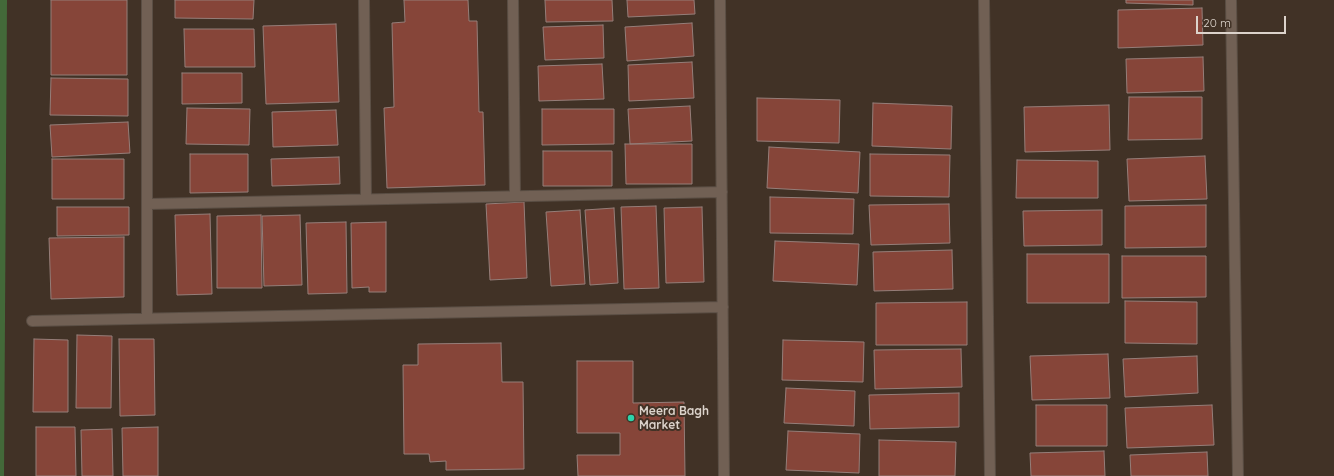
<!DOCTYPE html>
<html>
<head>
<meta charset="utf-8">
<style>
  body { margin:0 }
  #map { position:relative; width:1334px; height:476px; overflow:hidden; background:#413226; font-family:Quicksand,sans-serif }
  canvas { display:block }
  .scale { position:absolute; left:1196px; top:16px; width:90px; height:18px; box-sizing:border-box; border:2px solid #dcd3cb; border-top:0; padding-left:5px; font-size:12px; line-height:14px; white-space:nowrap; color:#dcd3cb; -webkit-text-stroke:3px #413226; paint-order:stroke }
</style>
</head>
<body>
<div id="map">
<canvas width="1334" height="476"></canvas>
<div class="scale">20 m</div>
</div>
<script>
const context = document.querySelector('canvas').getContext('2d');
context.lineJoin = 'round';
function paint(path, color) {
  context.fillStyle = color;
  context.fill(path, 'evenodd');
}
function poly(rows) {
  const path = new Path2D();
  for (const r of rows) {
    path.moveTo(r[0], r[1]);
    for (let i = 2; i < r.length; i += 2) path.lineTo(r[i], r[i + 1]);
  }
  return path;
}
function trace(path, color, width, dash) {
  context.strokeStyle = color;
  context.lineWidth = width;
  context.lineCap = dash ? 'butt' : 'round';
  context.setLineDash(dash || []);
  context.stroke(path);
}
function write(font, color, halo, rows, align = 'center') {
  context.font = font + ' Quicksand,sans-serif';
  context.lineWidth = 4;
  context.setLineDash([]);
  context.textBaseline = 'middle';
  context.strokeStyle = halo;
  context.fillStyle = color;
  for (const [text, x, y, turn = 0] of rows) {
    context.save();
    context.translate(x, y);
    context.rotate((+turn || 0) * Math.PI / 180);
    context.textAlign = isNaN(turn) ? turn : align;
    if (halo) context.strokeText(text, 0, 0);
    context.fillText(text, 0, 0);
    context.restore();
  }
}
const green = poly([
  [0,0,7,0,4,476,0,476]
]);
const building = poly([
  [51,0,127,0,127,75,51,75,51,0],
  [175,0,254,0,253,19,175,18,175,0],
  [404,0,468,0,469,21,477,21,479,112,483,112,485,185,387,188,384,108,394,107,392,23,405,22,404,0],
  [545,0,612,0,613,21,546,22,545,0],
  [627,0,694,0,695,14,628,17,627,0],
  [1126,0,1193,0,1193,5,1126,3,1126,0],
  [1202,8,1203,45,1118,48,1118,10,1202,8],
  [692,23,694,56,627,61,625,27,692,23],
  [336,24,339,102,266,104,263,26,336,24],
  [603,25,604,58,545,60,543,27,603,25],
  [184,29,254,29,255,67,185,67,184,29],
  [1203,57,1204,91,1127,93,1126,59,1203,57],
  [692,62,694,98,629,101,628,65,692,62],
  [602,64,604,99,539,101,538,66,602,64],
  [182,73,242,73,242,103,182,104,182,73],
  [51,78,128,79,128,116,50,115,51,78],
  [1129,97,1202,97,1202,139,1128,140,1129,97],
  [757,98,840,100,839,143,757,141,757,98],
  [873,103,952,106,951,149,872,146,873,103],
  [1109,105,1110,150,1025,152,1024,107,1109,105],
  [690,106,692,141,630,144,628,109,690,106],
  [187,108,250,109,249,145,186,144,187,108],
  [542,109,614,109,614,144,542,145,542,109],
  [336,110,338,145,273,147,272,112,336,110],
  [128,122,130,153,52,157,50,125,128,122],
  [625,144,692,144,692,184,626,184,625,144],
  [769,147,860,152,858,193,767,188,769,147],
  [543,151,612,151,612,186,543,186,543,151],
  [190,154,248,154,248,192,190,193,190,154],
  [870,154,950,155,949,197,870,196,870,154],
  [1205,156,1207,199,1129,201,1127,159,1205,156],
  [339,157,340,184,272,186,271,159,339,157],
  [52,159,124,159,124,199,52,199,52,159],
  [1017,160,1098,161,1098,198,1016,198,1017,160],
  [770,197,854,199,853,234,770,233,770,197],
  [524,202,527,278,490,280,486,204,524,202],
  [949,204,950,243,871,245,869,205,949,204],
  [1206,205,1206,247,1125,248,1125,206,1206,205],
  [656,206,659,288,624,289,621,207,656,206],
  [57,207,129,207,129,235,57,236,57,207],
  [702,207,704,282,666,283,664,208,702,207],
  [614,208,618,283,590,285,585,210,614,208],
  [580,210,585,284,551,286,546,212,580,210],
  [1102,210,1102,245,1024,246,1023,211,1102,210],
  [210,214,212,294,177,295,175,215,210,214],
  [261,215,262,288,217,288,217,216,261,215],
  [300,215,302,285,264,286,262,216,300,215],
  [346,222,347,293,308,294,306,223,346,222],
  [386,222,386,292,369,292,369,287,352,288,351,223,386,222],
  [124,237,124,297,51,299,49,238,124,237],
  [775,241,859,244,857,285,773,281,775,241],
  [952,250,953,289,874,291,873,252,952,250],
  [1027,254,1109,254,1109,303,1027,303,1027,254],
  [1122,256,1206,256,1206,297,1122,298,1122,256],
  [1125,301,1197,302,1197,344,1125,343,1125,301],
  [967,302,967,345,876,345,876,303,967,302],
  [77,335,112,336,111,408,76,408,77,335],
  [34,339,68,340,68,412,33,412,34,339],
  [119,339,154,339,155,415,120,416,119,339],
  [783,340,864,342,863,382,782,380,783,340],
  [501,343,502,382,523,382,524,469,446,470,446,461,430,462,429,454,404,454,403,365,418,365,418,344,501,343],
  [961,349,962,387,875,389,874,350,961,349],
  [1108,354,1110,398,1032,400,1030,356,1108,354],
  [1197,356,1198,393,1125,397,1123,359,1197,356],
  [577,361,633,361,633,403,684,402,685,476,578,476,577,455,620,455,620,433,577,433,577,361],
  [786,388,855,391,854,426,784,423,786,388],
  [959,393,959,427,870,429,869,395,959,393],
  [1036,405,1107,405,1107,446,1036,446,1036,405],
  [1212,405,1214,445,1127,448,1125,408,1212,405],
  [36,427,75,427,76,476,36,476,36,427],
  [158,427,158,476,123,476,122,428,158,427],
  [112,429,113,476,82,476,81,430,112,429],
  [788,431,860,434,859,473,786,470,788,431],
  [879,440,956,442,955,476,879,476,879,440],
  [1104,451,1105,476,1031,476,1030,453,1104,451],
  [1207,452,1208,476,1131,476,1130,455,1207,452]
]);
const minor = poly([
  [364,0,366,199],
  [513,0,515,196],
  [720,0,724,476],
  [984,0,990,476],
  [1231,0,1238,476],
  [148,204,722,192],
  [147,318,147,0],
  [32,321,723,307]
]);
const markers = [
  [631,418,4,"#2ed4ab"]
];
const poiNames = [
  ["Meera Bagh",639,411],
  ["Market",639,425]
];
paint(green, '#436939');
paint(building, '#864539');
trace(building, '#957e79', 1);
trace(minor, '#5a4e44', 12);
trace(minor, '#716054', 10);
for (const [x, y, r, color] of markers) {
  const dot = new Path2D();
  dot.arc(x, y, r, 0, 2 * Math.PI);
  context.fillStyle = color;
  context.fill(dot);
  trace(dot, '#413226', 1.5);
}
write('bold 12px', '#dcd3cb', '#413226', poiNames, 'left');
</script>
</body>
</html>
